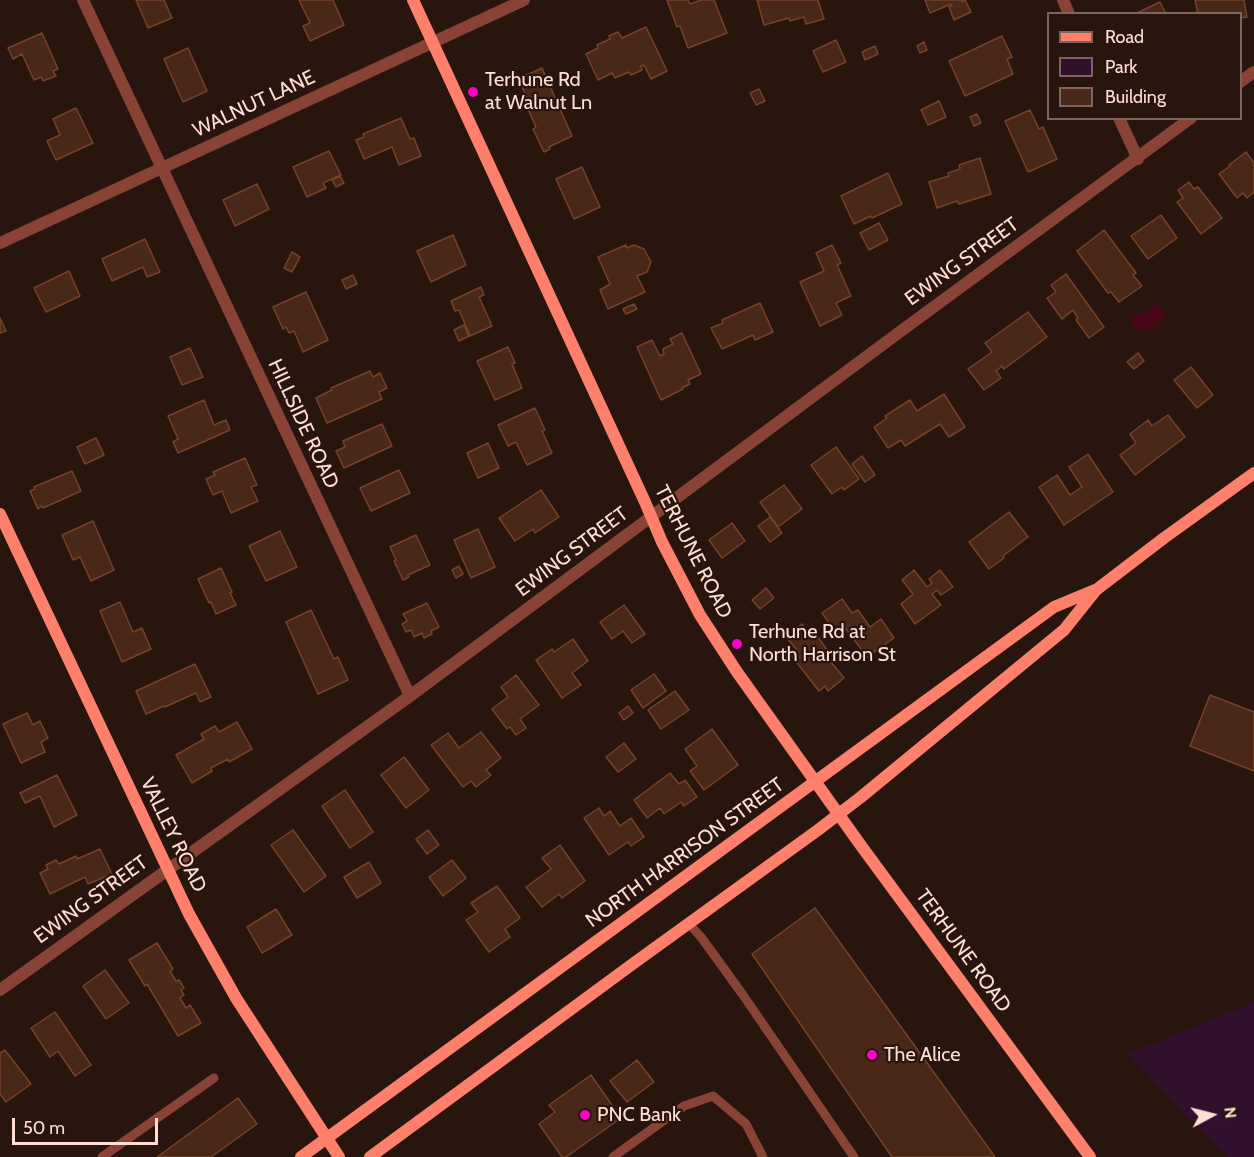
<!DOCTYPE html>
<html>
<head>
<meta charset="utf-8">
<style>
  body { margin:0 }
  #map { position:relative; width:1254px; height:1157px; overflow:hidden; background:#27150e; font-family:Cabin,sans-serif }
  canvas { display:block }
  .legend { position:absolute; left:1047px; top:12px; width:195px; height:108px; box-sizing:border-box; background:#27150e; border:2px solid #7d655d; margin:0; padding:8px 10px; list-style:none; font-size:18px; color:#ffded3 }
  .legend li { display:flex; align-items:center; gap:12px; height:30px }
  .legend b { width:30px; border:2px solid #7d655d }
  .north { position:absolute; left:1182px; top:1085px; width:60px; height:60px; -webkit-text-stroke:4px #27150e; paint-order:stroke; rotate:83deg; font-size:16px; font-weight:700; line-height:24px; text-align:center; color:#ffded3 }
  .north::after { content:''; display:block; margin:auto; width:21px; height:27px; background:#ffded3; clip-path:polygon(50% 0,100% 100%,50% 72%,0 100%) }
  .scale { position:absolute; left:12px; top:1118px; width:146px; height:27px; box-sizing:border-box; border:3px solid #ffded3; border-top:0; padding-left:8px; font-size:18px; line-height:21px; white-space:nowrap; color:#ffded3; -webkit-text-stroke:4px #27150e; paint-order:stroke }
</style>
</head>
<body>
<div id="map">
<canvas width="1254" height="1157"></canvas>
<ul class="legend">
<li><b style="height:8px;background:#ff806a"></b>Road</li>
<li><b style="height:16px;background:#31102e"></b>Park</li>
<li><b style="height:16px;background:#492819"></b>Building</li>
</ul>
<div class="north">N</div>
<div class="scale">50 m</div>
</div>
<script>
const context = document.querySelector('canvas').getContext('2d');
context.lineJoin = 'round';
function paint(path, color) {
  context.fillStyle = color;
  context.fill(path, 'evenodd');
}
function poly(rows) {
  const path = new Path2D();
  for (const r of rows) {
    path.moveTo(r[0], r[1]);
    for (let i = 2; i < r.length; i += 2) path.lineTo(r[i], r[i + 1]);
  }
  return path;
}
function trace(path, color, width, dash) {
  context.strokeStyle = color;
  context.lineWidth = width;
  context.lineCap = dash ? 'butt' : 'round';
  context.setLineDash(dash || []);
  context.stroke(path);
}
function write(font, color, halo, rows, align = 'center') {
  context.font = font + ' Cabin,sans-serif';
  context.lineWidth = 4.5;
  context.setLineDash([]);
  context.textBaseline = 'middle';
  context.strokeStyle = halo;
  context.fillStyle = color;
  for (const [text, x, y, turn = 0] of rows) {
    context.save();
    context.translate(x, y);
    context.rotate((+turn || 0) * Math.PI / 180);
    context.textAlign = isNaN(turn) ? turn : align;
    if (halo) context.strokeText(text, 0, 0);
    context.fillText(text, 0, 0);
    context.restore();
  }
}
const green = poly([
  [1254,1002,1254,1157,1227,1157,1128,1054]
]);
const water = poly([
  [1152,305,1160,306,1164,312,1165,315,1161,322,1155,327,1149,329,1138,330,1135,328,1131,322,1133,316,1136,314,1146,313,1150,310]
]);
const building = poly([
  [136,0,164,0,172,18,148,28,136,0],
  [299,0,333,0,344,25,310,41,303,26,310,23,299,0],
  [667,0,688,0,690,4,701,0,714,0,727,33,688,48,680,26,677,27,667,0],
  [757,0,818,0,824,19,806,24,804,17,790,21,789,18,764,25,757,0],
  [925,0,962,0,962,2,965,0,971,12,954,20,949,7,952,6,951,4,930,13,925,0],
  [1195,0,1244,0,1247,17,1240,18,1240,14,1198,14,1195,0],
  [1160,2,1166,14,1135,14,1160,2],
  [646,27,667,71,651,79,644,65,641,66,642,70,631,75,629,72,615,78,612,73,598,80,586,54,598,48,597,45,610,39,609,36,618,32,622,38,646,27],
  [42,33,58,69,53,71,56,76,43,81,41,77,34,80,22,54,13,59,8,48,42,33],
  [1002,36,1012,57,1007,59,1013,74,965,96,949,61,1002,36],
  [836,40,846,62,823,72,813,51,836,40],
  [924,42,927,50,920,53,917,46,924,42],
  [875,46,878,54,865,60,862,52,875,46],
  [188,48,207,91,183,102,164,59,188,48],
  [542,68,572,136,549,147,550,149,544,152,533,129,536,127,527,107,531,106,518,79,542,68],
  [759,89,765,101,756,105,750,93,759,89],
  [939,101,946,117,928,125,921,110,939,101],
  [76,108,93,143,56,160,47,141,60,135,53,119,76,108],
  [1030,110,1039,129,1043,127,1057,159,1028,172,1005,121,1030,110],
  [977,114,981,123,974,126,970,117,977,114],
  [401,118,410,139,414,138,421,156,399,165,392,147,364,159,356,140,364,137,363,134,401,118],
  [329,151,341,175,323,183,326,188,307,197,293,167,329,151],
  [1246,152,1254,163,1254,192,1247,198,1243,193,1237,198,1219,174,1230,166,1229,165,1246,152],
  [980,158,991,194,959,204,957,201,937,208,929,182,949,176,948,173,960,169,959,165,980,158],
  [582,167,600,207,574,219,556,179,582,167],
  [888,173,902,204,872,218,871,216,854,224,841,196,888,173],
  [340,176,344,183,336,187,332,180,340,176],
  [1189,182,1194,189,1198,187,1222,218,1201,234,1177,202,1183,198,1178,190,1189,182],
  [257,184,269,209,235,226,223,200,257,184],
  [1161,215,1177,238,1148,259,1131,236,1161,215],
  [879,223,888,240,869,250,860,233,879,223],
  [1104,230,1136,273,1133,275,1142,286,1119,302,1111,292,1108,293,1077,251,1104,230],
  [453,235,466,265,431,282,417,251,453,235],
  [145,239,160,272,147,277,143,267,112,281,102,259,145,239],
  [626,245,627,248,634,245,644,249,651,262,647,272,637,276,645,292,608,309,600,290,610,284,598,257,626,245],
  [832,245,841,263,837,265,851,296,836,303,842,315,820,326,800,282,824,271,816,253,832,245],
  [292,252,300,257,292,272,284,268,292,252],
  [69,271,80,296,46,312,34,288,69,271],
  [1066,274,1104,327,1089,338,1076,320,1078,318,1073,310,1062,319,1047,298,1056,292,1051,285,1066,274],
  [353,275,357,284,346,289,342,280,353,275],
  [481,287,484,295,479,297,492,326,470,336,459,310,455,311,451,301,481,287],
  [306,292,328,340,303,352,294,331,289,333,286,327,283,329,273,307,306,292],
  [760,303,773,332,755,340,753,335,722,349,711,328,723,323,722,320,760,303],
  [634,304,637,309,626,314,623,309,634,304],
  [1028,312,1047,337,1004,369,1002,366,996,371,1001,378,984,390,968,369,992,352,985,343,1028,312],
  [0,318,6,331,0,333,0,318],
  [464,325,469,336,459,341,454,330,464,325],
  [682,333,701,374,688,380,690,384,682,388,683,389,661,400,637,347,652,340,660,356,664,354,663,349,673,344,670,339,682,333],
  [508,347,515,363,512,364,522,388,495,400,477,361,508,347],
  [190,348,203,377,182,385,170,357,190,348],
  [1138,353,1144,361,1134,369,1127,362,1138,353],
  [1191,367,1213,395,1197,408,1174,380,1191,367],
  [370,371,373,377,380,373,387,388,379,392,382,399,327,423,316,398,332,390,331,388,370,371],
  [944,394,965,427,949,437,940,424,905,446,901,440,888,448,874,427,887,418,885,416,910,400,917,411,944,394],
  [204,400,214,425,226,420,230,430,178,453,173,442,178,439,168,416,204,400],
  [535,408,545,430,542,431,552,453,527,465,516,442,508,446,498,425,535,408],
  [1168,415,1185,437,1135,475,1120,455,1136,443,1130,434,1148,420,1152,426,1168,415],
  [382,424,392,446,344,468,336,451,345,447,343,441,382,424],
  [96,438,104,455,85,464,77,447,96,438],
  [488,443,499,468,478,478,467,453,488,443],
  [836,447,859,479,844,490,842,487,832,494,811,465,836,447],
  [1088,454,1113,492,1064,525,1039,487,1057,475,1070,495,1082,487,1069,467,1088,454],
  [862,456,875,475,865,482,852,464,862,456],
  [245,458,257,485,251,487,258,501,231,513,222,491,213,495,206,479,215,475,213,472,245,458],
  [399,470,410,493,371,511,360,488,399,470],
  [72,471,81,491,43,508,42,506,38,509,30,491,35,489,34,487,72,471],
  [784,485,802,509,778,527,760,502,784,485],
  [541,490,559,517,535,533,533,529,515,541,499,518,541,490],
  [1009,512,1028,537,1003,556,1004,558,989,569,969,542,1009,512],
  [770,517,782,533,770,542,758,526,770,517],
  [93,521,114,570,91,581,80,557,73,560,62,535,93,521],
  [732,523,745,541,722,558,709,540,732,523],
  [478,529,495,567,471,578,454,540,478,529],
  [280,531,297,567,266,581,249,546,280,531],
  [416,535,430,565,408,575,409,577,403,580,394,561,396,560,390,547,416,535],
  [459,566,463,574,456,578,452,570,459,566],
  [221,568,232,592,230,593,236,605,216,614,211,602,209,603,198,579,221,568],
  [914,570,927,587,932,583,929,579,940,570,953,587,941,595,937,590,932,594,941,605,915,624,901,604,913,594,902,580,914,570],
  [766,588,774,598,760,609,752,600,766,588],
  [842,599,852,613,858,610,870,627,881,619,894,638,867,657,844,626,835,632,822,613,842,599],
  [120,602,133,632,142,628,151,649,122,662,100,611,120,602],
  [427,603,439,627,431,631,432,634,424,638,422,633,414,637,411,630,406,632,402,624,407,621,403,614,427,603],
  [624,605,645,634,632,643,623,631,612,639,600,622,624,605],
  [311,610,334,659,338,657,348,680,318,694,286,622,311,610],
  [802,624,813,638,817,636,834,659,831,662,844,678,828,691,825,686,819,691,790,654,796,649,786,637,802,624],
  [573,639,588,661,572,673,581,685,562,698,536,660,552,649,554,652,573,639],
  [195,664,211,697,200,702,196,693,165,707,164,706,146,714,136,691,195,664],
  [654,674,666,691,643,708,631,690,654,674],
  [516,675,539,705,520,719,526,728,516,735,510,727,507,729,492,709,508,697,501,687,516,675],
  [675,691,689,710,661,729,648,710,675,691],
  [1210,695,1254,712,1254,771,1190,746,1210,695],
  [628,706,633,713,624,720,619,713,628,706],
  [27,713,33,725,40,721,48,738,41,742,45,752,21,763,3,724,27,713],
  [237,722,252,749,229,762,228,759,211,768,212,771,192,783,176,755,204,739,201,734,215,726,219,732,237,722],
  [712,729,738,765,704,790,690,771,697,766,685,749,712,729],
  [481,732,501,758,486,770,491,775,476,787,471,781,463,787,431,745,448,733,459,748,481,732],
  [624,743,636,759,618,772,606,757,624,743],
  [404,757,429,790,406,808,381,775,404,757],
  [670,773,679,784,685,780,697,797,684,806,681,802,664,814,660,808,647,818,634,800,670,773],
  [57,775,77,815,54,827,40,796,25,803,20,793,57,775],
  [345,790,373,832,350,848,322,806,345,790],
  [599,808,604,816,610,811,620,826,631,818,644,837,631,846,628,842,609,855,584,818,599,808],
  [293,830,326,876,304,892,271,845,293,830],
  [428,830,439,845,427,854,416,839,428,830],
  [560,845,585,881,562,898,559,894,542,907,526,887,551,869,542,858,560,845],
  [100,849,112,874,88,884,85,877,50,894,40,873,48,869,46,865,56,860,59,864,76,856,77,859,100,849],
  [452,860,466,878,443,896,429,877,452,860],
  [369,862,381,883,357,898,344,877,369,862],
  [497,886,520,918,505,929,510,937,489,952,466,920,478,912,471,903,497,886],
  [815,908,995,1157,892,1157,752,954,815,908],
  [276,909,292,935,262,953,247,927,276,909],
  [157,943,173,969,170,971,176,981,179,980,184,988,181,990,184,995,180,998,186,1008,190,1005,201,1023,178,1036,147,984,145,986,129,960,157,943],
  [105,970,129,1003,106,1019,83,986,105,970],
  [55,1012,91,1065,75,1076,58,1051,50,1057,31,1028,55,1012],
  [5,1050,31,1084,6,1102,0,1094,0,1053,5,1050],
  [637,1060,654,1082,627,1102,610,1081,637,1060],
  [591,1075,621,1118,566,1157,562,1157,539,1124,555,1112,549,1105,591,1075],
  [238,1098,257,1124,211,1157,157,1157,238,1098]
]);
const lane = poly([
  [689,924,701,937,743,995,854,1157],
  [102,1157,214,1078],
  [613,1157,684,1106,713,1096,746,1124,763,1157]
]);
const street = poly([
  [83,0,410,696],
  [1063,0,1069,14],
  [1240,82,1254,72],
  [1119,118,1138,159],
  [0,243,524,0],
  [0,990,410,696,901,331,1191,118]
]);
const secondary = poly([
  [413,0,645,502,662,542,700,615,737,672,862,847,1090,1157],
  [0,514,189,914,236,998,339,1157],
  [301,1157,1054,607,1095,590],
  [370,1157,634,963,818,830,861,797,1064,630,1096,590,1164,538,1254,473]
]);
const markers = [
  [473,92,6,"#fe00c7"],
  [737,644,6,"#fe00c7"],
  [872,1055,6,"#fe00c7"],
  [585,1115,6,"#fe00c7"]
];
const poiNames = [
  ["Terhune Rd",485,80],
  ["at Walnut Ln",485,103],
  ["Terhune Rd at",749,632],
  ["North Harrison St",749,655],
  ["The Alice",884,1055],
  ["PNC Bank",597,1115]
];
const streetNames = [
  ["WALNUT LANE",254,104,-25],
  ["EWING STREET",962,262,-36],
  ["HILLSIDE ROAD",303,424,65],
  ["EWING STREET",572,552,-37],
  ["TERHUNE ROAD",693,552,63],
  ["VALLEY ROAD",173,835,64],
  ["NORTH HARRISON STREET",685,853,-36],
  ["EWING STREET",91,900,-36],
  ["TERHUNE ROAD",963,951,54]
];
paint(green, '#31102e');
paint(water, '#460717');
paint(building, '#492819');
trace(building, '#764229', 1.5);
trace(lane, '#884336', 9);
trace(street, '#884336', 12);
trace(secondary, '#ff806a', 12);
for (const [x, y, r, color] of markers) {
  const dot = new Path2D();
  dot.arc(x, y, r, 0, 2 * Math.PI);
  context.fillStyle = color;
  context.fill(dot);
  trace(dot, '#27150e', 2);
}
write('20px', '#ffded3', '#27150e', poiNames, 'left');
write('20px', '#ffded3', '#27150e', streetNames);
</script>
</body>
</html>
